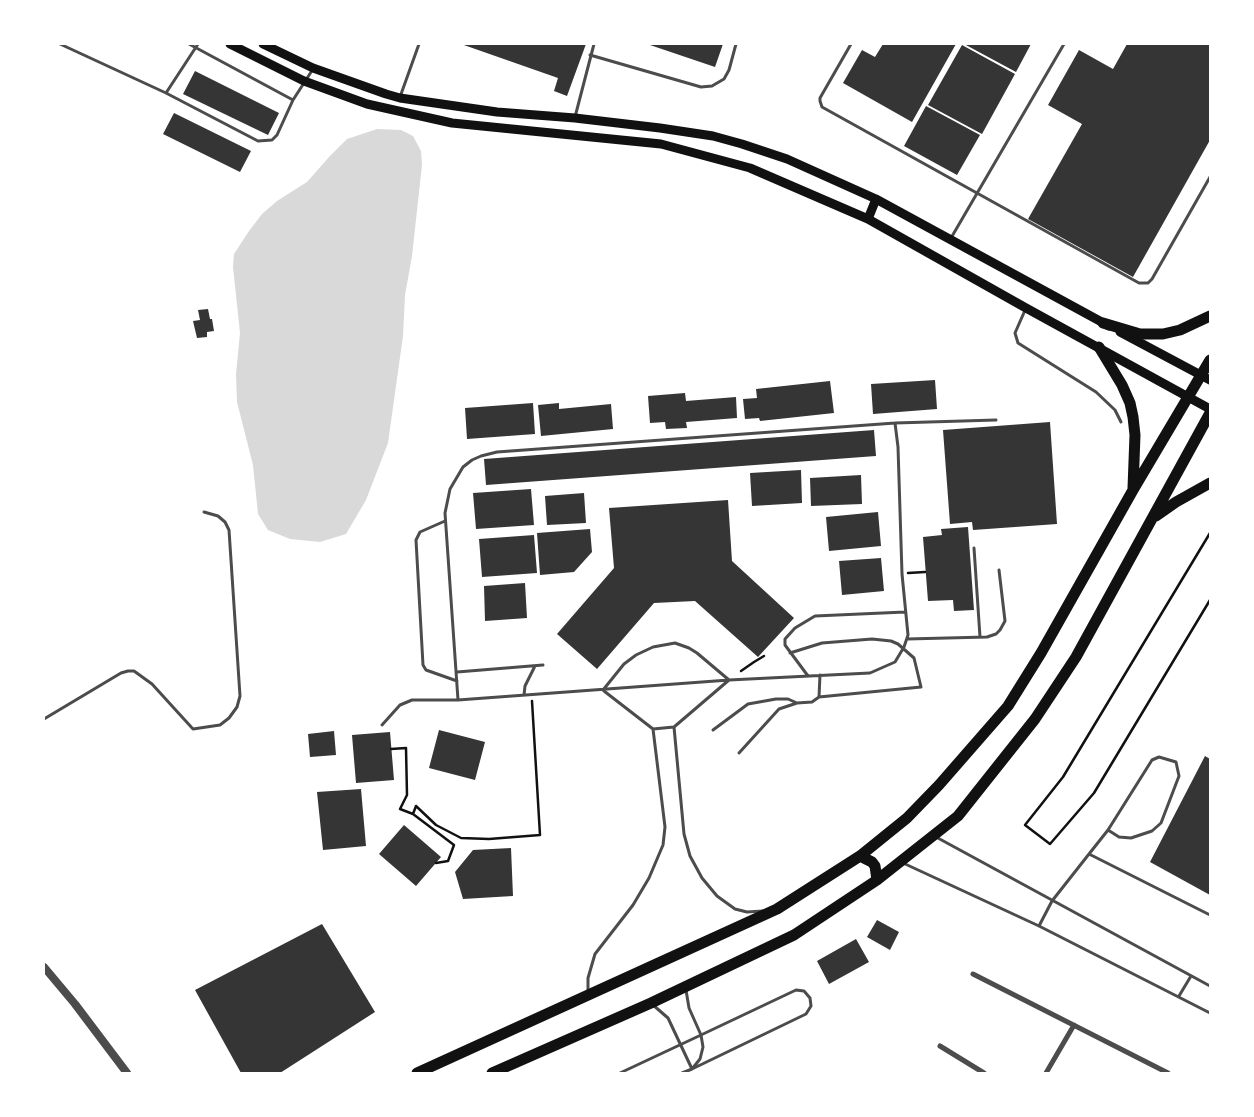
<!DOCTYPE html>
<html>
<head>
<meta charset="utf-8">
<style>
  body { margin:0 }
  #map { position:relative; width:1254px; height:1117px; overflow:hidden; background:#fff; font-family:"PT Serif",serif }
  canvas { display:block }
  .frame { position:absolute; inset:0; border:45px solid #fff; pointer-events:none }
</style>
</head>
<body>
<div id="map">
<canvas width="1254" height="1117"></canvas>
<div class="frame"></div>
</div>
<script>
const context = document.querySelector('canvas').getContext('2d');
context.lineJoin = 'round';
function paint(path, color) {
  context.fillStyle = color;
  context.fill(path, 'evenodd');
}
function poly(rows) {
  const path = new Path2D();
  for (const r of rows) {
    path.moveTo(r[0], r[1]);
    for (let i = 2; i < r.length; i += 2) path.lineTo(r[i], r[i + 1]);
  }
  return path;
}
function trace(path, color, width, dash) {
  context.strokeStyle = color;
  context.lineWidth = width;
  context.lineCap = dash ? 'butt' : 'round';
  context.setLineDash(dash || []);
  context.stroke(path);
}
const water = poly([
  [377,129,401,130,413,136,421,151,422,165,412,256,405,295,403,336,388,443,366,500,346,534,320,542,290,539,268,530,258,514,253,465,237,402,236,374,240,333,233,267,234,254,249,231,262,214,277,201,307,182,329,157,347,139]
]);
const building = poly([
  [461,44,586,44,567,96,554,91,558,78],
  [647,44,723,44,715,67],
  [883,44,956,44,912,122,843,83,862,50,875,57],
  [964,44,1031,44,1016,72],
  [1127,44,1210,44,1210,140,1133,277,1028,219,1082,124,1048,105,1079,50,1113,69],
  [962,45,1015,74,982,134,928,105],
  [195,71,279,113,268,135,183,94],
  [926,106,980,135,957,175,904,146],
  [174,113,251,151,240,172,163,134],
  [208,309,210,319,212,319,214,331,207,332,207,337,197,338,193,321,200,320,198,310],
  [935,380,937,409,873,414,871,384],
  [830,381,834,413,760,421,759,418,745,419,743,399,757,398,756,389],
  [685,393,686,401,736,397,737,418,686,422,687,428,666,429,665,422,650,423,648,396],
  [533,403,535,434,467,439,465,408],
  [559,403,559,409,611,404,613,429,541,436,538,405],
  [1050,422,1057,524,973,530,972,522,950,524,943,430],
  [874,430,876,456,486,485,484,459],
  [801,470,802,503,752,506,750,473],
  [861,475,862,504,811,506,810,478],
  [531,489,534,525,476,529,473,493],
  [584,493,586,523,547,525,545,496],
  [728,500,732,561,794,618,758,657,695,601,654,603,597,669,557,634,614,568,609,508],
  [878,512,881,546,829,551,826,517],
  [968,527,974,610,954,611,953,600,928,601,923,537,942,535,941,529],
  [590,529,592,552,574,572,540,575,537,533],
  [534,535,537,573,482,577,479,539],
  [881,558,884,591,842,595,839,561],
  [525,583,527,618,485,621,484,586],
  [439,730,485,742,475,780,429,768],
  [334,731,336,755,310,757,308,734],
  [390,732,394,780,356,783,352,735],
  [1205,756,1210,759,1210,895,1150,862],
  [361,789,366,846,323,850,317,792],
  [404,825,441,857,416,886,379,854],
  [511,848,513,896,463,899,455,872,473,850],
  [877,920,899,932,890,950,867,937],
  [322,924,375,1012,280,1073,241,1073,195,990],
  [856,939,869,962,829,984,817,961]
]);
const path = poly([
  [1210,533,1063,777,1025,825,1050,844,1094,793,1210,600],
  [908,573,925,572],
  [741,671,754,662,764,656],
  [391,749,406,748,407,795,400,809,413,814],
  [436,863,448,861,454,845,413,814,416,806,436,825,461,838,489,839,540,835,532,701]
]);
const service = poly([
  [60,44,166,93,258,141,272,140,277,135,293,100,313,69],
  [189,44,293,100],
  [851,44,820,98,820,101,822,107,1139,283,1148,283,1152,279,1210,177],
  [590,55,701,87,712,86,724,79,729,70,736,44],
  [166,93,198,44],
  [400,97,419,44],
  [575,117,594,44],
  [951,238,1064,44],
  [1026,308,1015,333,1018,343,1096,392,1115,410,1121,422],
  [445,521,420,532,416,540,423,665,426,670,457,681],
  [974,548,980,637],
  [907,639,987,637,996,634,1000,630,1005,621,999,570],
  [790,653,822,643,872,639,891,641,898,644,914,658,921,687,819,697],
  [457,672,543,665],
  [808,676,785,645,785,639,795,628,815,616,905,612],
  [603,690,624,664,636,655,653,647,675,643,689,648,697,653,729,680],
  [604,691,653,729,674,727,729,680],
  [524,695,525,686,535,666],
  [458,700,445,513,450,489,463,467,472,460,481,456,497,452,895,423,996,420],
  [44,719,121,673,128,671,134,671,152,684,193,729,220,725,229,718,237,707,240,696,229,530,225,522,218,516,204,512],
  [382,725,400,705,412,700,458,700,729,680,870,673,895,662,904,647,908,635,902,574,898,447,895,423],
  [674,727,684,834,690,856,702,878,717,896,735,909,747,912,763,911],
  [713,730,748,704,776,699,788,699,797,703],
  [739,753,779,709,797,703,812,702,819,697,820,675],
  [936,837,1210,986],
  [1089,854,1108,830,1152,760,1159,757,1176,762,1179,776,1161,823,1152,831,1131,838,1119,837,1108,830],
  [903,863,1039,926,1210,1013],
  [1039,926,1052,901,1089,854,1210,915],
  [588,991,588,978,595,954,633,905,649,878,663,845,665,827,653,729],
  [1179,996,1191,976],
  [653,1005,668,1018,692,1069,806,1014,811,1006,810,998,804,991,796,990,701,1035,689,1008,686,990],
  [620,1073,701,1035,703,1047,700,1059,692,1069,682,1073]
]);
const minor = poly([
  [973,974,1168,1073],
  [940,1046,984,1073],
  [1046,1073,1074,1025]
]);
const tertiary = poly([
  [44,967,75,1004,127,1073]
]);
const secondary = poly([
  [230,44,304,81,367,104,452,123,661,144,750,168,868,219,1026,308,1210,409],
  [263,44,313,68,386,94,400,98,497,112,575,118,660,128,713,136,742,144,787,159,876,199,1109,326],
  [868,219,876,199],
  [1120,332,1210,380]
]);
const trunk = poly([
  [1103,323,1140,334,1163,334,1180,330,1210,316],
  [1099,347,1122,385,1130,403,1133,417,1135,435,1133,488],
  [1156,516,1176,502,1210,483],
  [860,856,872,862,875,866,877,880],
  [417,1073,777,909,860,856,907,818,939,785,1008,706,1041,653,1133,490,1210,360],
  [492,1073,651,1003,794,935,877,880,958,816,1035,719,1076,657,1210,413]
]);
paint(water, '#d9d9d9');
paint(building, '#353535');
trace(path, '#111', 2.5);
trace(service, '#4c4c4c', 3);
trace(minor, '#4c4c4c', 5);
trace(tertiary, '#4c4c4c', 8);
trace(secondary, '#111', 9);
trace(trunk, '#111', 11);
</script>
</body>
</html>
